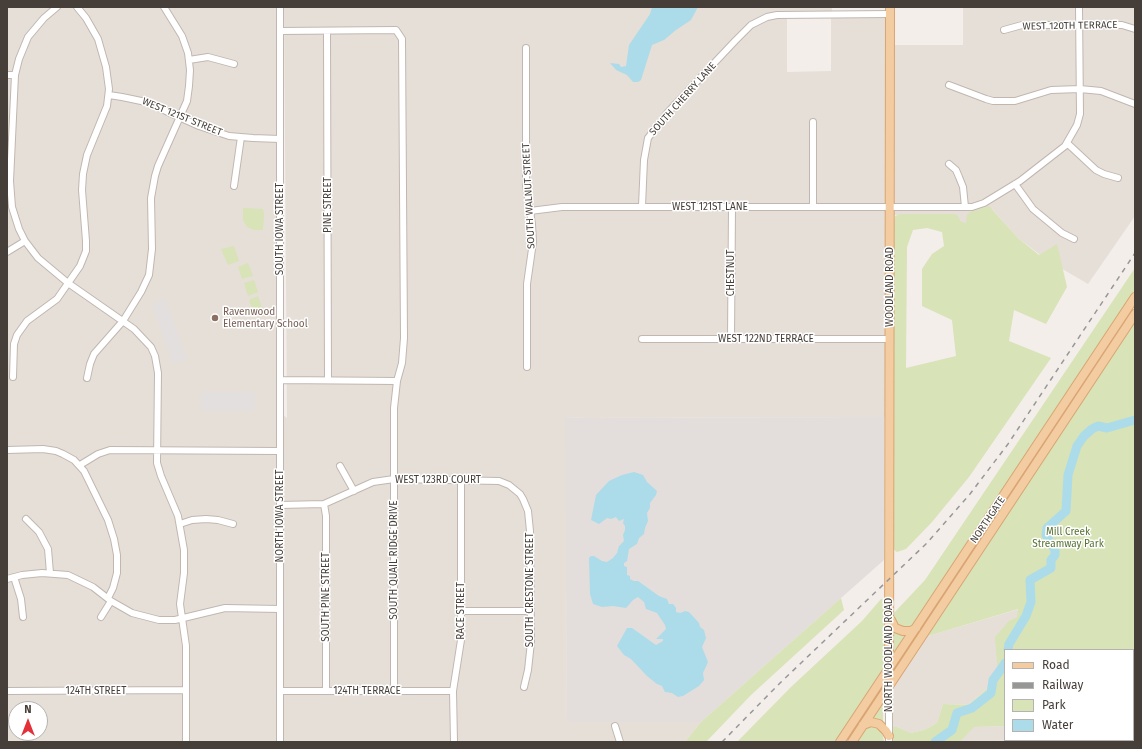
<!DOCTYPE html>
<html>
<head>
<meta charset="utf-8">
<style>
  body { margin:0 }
  #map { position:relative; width:1142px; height:749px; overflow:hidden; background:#f3eeea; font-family:"Fira Sans",sans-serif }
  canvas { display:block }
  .frame { position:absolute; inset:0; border:8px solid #463e38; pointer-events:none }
  .legend { position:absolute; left:1004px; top:649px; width:130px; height:92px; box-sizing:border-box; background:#fff; border:1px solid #b5b2af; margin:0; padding:5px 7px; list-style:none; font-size:12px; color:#463e38 }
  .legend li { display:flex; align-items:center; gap:8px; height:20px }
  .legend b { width:20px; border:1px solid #b5b2af }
  .north { position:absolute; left:8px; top:701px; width:40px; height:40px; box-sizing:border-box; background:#fff; border:1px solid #b5b2af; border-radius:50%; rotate:0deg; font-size:11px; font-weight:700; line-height:16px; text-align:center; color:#463e38 }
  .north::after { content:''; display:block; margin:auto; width:14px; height:18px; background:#e43038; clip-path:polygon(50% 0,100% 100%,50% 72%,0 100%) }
</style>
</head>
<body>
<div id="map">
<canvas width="1142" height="749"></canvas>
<div class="frame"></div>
<ul class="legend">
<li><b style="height:5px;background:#f4cca1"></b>Road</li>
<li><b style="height:5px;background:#979797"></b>Railway</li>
<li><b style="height:11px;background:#d8e3b7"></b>Park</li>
<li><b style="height:11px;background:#acdce9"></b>Water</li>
</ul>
<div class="north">N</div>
</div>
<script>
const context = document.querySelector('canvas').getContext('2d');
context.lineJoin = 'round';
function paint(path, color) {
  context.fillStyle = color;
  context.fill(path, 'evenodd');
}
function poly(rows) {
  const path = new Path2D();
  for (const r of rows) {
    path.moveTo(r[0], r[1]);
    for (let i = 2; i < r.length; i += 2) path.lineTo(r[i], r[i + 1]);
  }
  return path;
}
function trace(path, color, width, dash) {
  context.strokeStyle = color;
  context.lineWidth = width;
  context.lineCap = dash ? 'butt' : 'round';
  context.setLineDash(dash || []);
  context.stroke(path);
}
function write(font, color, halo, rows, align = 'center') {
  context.font = font + ' "Fira Sans",sans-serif';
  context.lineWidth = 3;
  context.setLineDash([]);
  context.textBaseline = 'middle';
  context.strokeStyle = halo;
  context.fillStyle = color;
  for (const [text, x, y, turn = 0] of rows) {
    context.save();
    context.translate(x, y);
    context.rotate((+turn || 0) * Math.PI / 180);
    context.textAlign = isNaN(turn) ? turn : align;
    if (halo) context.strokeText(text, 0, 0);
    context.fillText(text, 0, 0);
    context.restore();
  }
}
const residential = poly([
  [7,7,281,7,283,415,287,418,284,7,832,7,832,11,888,11,889,45,963,45,963,7,1135,7,1135,216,1088,284,1047,260,1018,238,992,209,968,214,967,223,956,222,955,215,889,215,888,417,586,418,566,417,567,722,701,722,685,742,7,742],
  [787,17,831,17,831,71,787,72],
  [16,709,40,709,40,733,16,733],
  [1019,609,1017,617,1010,620,999,674,987,689,968,705,943,704,937,723,924,730,911,733,897,727,893,727,893,684,925,637],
  [1005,726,1005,740,1133,740,1133,728,1135,728,1135,742,960,742,973,727]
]);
const industrial = poly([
  [565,417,586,418,884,417,884,560,701,722,567,722]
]);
const green = poly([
  [989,206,1018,238,1039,255,1057,244,1067,287,1046,324,1014,310,1009,341,1051,358,969,477,932,522,906,549,897,552,893,549,894,220,895,216,901,214,954,214,957,215,959,218,960,221,966,223,967,215,970,212],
  [927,228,942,232,944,246,932,254,922,269,922,306,952,320,956,356,906,368,907,247,913,230],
  [243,208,263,209,264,214,263,230,254,230,247,227,243,220],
  [234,246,239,261,228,265,221,249],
  [248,263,253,276,242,279,238,267],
  [1135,268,1135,290,915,622,911,626,906,628,900,627,895,624,893,619,893,614,925,580],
  [254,280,258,292,248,296,244,283],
  [258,296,262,308,253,311,249,300],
  [1135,315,1135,728,1133,728,1133,650,1005,650,1005,726,974,727,960,742,893,742,893,727,897,727,911,733,924,730,937,723,943,704,968,705,987,689,998,673,995,637,1010,620,1017,617,1018,609,925,637],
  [841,598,844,610,751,695,706,742,685,742,701,722],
  [881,599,884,600,884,664,882,671,835,742,737,742,791,687,862,621],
  [894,631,905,636,895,651,893,650,893,632],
  [881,702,883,703,883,722,872,718],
  [870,726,875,726,882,731,884,742,855,742,865,728]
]);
const parking = poly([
  [165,299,187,359,173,364,152,304],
  [201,392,255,392,255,411,201,411]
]);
const water = poly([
  [652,7,698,7,691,20,676,30,664,40,652,45,641,80,638,82,633,82,627,75,616,70,610,63,619,64,621,67,626,66,629,45,650,14],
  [634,472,643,475,647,482,657,491,656,495,650,503,650,508,647,513,648,521,645,528,644,534,639,538,637,544,629,549,627,561,624,563,624,566,627,567,627,575,630,576,630,579,634,581,638,581,659,596,667,599,669,604,673,604,676,608,676,612,680,613,685,611,689,612,699,623,700,627,704,630,706,638,702,647,708,662,703,673,704,680,699,686,683,696,678,697,672,693,665,692,662,686,657,684,647,676,631,659,624,655,617,646,627,628,632,628,656,645,663,641,663,639,656,639,666,629,665,625,657,613,646,609,644,602,638,597,633,600,626,608,613,606,602,607,593,604,590,594,589,558,591,556,594,556,602,561,607,562,613,558,617,553,619,546,624,541,623,535,625,530,625,526,623,523,624,519,619,521,616,517,611,519,607,518,599,524,591,520,596,495,609,481,622,475]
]);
const river = poly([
  [1008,650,1009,644,1026,616,1031,602,1030,580,1051,568,1051,560,1055,555,1055,550,1046,535,1047,528,1066,511,1068,475,1077,446,1084,436,1092,429,1098,426,1107,428,1135,420],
  [935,742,952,730,957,713,972,708,991,693,993,680,1004,665,1005,663]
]);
const minor = poly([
  [57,7,44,18,28,37,19,59,15,75,10,181,12,207,19,229,25,241,38,258,68,283,134,329,151,347,155,356,158,373,157,463,161,476,178,516,184,550,184,573,180,604,186,646,186,742],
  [280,7,280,742],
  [1004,30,1022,25,1122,25,1135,29],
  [280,31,396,30,402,39,404,338,402,363,397,381,394,408,394,691],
  [327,31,328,380],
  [526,48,526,185,532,224,533,242,527,284,527,367],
  [189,60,208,57,234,64],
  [7,75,15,75],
  [949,85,986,99,993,101,1015,101,1051,90,1080,89,1101,91,1135,104],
  [109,95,122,97,146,102,199,126,229,136,253,138,280,139],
  [813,122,813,207],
  [1067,143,1096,170,1104,174,1118,178],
  [949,164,956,170,959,177,963,187,965,207],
  [1015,184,1033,209,1062,233,1074,239],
  [234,186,241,137],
  [642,206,644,160,648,138,669,111,735,41,751,25,767,17,777,15,890,14],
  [530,211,562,207,972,207,984,203,1020,181,1065,146,1077,125,1080,114,1079,7],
  [7,252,25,241],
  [642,339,890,339],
  [731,339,732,207],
  [13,377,14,344,17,335,27,321,57,299,80,266,86,251,86,241,82,190,83,174,87,155,107,106,109,89,106,67,98,39,86,18,77,7],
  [87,378,90,364,94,354,123,321,141,292,149,275,152,249,151,198,155,176,158,166,187,101,189,86,190,70,188,53,182,36,164,7],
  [280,380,397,381],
  [7,450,43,449,56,451,63,454,74,460,84,471,108,520,114,539,117,555,117,573,113,588,108,598],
  [80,465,98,454,110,450,280,451],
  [340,466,354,491],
  [324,504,326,516,326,691],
  [280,505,324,504,373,482,394,479,499,481,509,485,520,494,523,499,528,511,530,531,531,642,528,670,524,687],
  [26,519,39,532,48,549,50,573],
  [180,524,192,520,206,519,218,520,233,524],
  [14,577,21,599,23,617],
  [7,579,22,575,42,573,68,575,93,587,111,601,132,613,159,620,175,620,225,608,280,609],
  [461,611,530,611],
  [101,617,111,601],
  [889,686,889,742],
  [7,691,185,690],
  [280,691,453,691],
  [615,726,620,742],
  [454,742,453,691,461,640,461,480]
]);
const major = poly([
  [891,620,895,628,903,631,911,631,916,628],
  [889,686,890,7],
  [863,725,871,722,879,724,886,731,889,736],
  [840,742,1135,297],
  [852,742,1135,314]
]);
const rail = poly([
  [722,742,780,683,927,543,970,494,1008,444,1135,253]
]);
const markers = [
  [215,318,4,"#8d6e63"]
];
const streetNames = [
  ["WEST 120TH TERRACE",1070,26,-1],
  ["SOUTH CHERRY LANE",683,99,-48],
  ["WEST 121ST STREET",182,117,22],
  ["SOUTH WALNUT STREET",529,196,-93],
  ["PINE STREET",328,205,-90],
  ["WEST 121ST LANE",710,207],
  ["SOUTH IOWA STREET",280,229,-90],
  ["CHESTNUT",731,273,-90],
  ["WOODLAND ROAD",890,287,-90],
  ["WEST 122ND TERRACE",766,339],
  ["WEST 123RD COURT",438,480],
  ["NORTH IOWA STREET",280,516,-90],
  ["NORTHGATE",988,520,-56],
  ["SOUTH QUAIL RIDGE DRIVE",394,560,-90],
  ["SOUTH CRESTONE STREET",530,590,-90],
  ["SOUTH PINE STREET",326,597,-90],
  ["RACE STREET",461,611,-90],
  ["NORTH WOODLAND ROAD",889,655,-90],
  ["124TH STREET",96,691],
  ["124TH TERRACE",367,691]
];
const educationNames = [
  ["Ravenwood",223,312],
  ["Elementary School",223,324]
];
const parkNames = [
  ["Mill Creek",1068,532],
  ["Streamway Park",1068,544]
];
paint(residential, '#e6dfd8');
paint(industrial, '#e3dedb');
paint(green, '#d8e3b7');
paint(parking, '#e2dfde');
paint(water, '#acdce9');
trace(river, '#acdce9', 9);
trace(minor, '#c1b7b0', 8);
trace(major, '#d8a573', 10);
trace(minor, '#fff', 6);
trace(major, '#f4cca1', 8);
trace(rail, '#979797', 1.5, [5, 5]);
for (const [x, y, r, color] of markers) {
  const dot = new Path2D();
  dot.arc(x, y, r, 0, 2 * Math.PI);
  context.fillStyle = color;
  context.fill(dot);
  trace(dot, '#fff', 1.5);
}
write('10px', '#463e38', '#fff', streetNames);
write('10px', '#785e54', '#fff', educationNames, 'left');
write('10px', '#577231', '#fff', parkNames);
</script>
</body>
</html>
